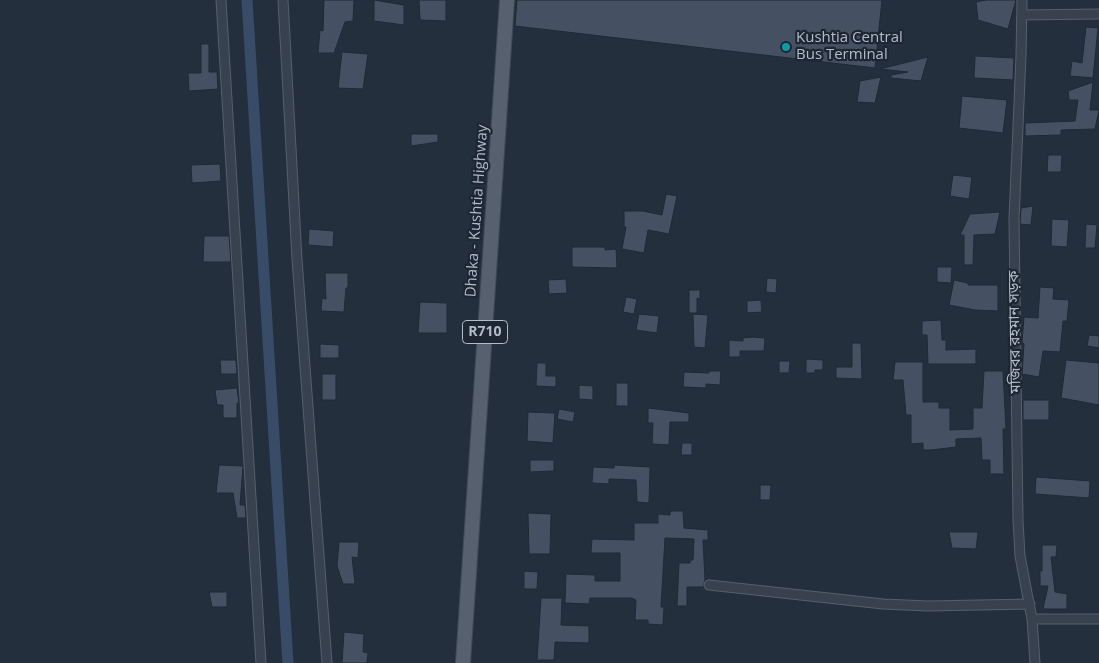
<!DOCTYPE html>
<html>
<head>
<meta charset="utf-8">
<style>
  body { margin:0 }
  canvas { display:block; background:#242f3e }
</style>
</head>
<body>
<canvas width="1099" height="663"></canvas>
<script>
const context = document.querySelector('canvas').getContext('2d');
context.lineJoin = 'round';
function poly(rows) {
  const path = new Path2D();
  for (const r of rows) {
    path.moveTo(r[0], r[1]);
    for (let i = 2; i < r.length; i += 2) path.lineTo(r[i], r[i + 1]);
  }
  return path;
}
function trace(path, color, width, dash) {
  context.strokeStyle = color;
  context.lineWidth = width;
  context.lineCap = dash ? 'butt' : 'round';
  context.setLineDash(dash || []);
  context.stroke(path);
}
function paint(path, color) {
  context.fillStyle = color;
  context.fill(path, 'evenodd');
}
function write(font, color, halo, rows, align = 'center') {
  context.font = font + ' "Open Sans","Noto Sans Bengali",sans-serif';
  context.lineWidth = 4.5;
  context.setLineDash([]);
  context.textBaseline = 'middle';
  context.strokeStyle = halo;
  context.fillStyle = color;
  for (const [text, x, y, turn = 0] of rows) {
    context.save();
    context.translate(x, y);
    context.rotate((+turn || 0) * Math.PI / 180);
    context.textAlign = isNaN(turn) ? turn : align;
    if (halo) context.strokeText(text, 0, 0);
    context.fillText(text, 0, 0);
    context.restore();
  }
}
const canal = poly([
  [247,0,288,663]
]);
const building = poly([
  [324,0,354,0,353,21,345,22,334,53,318,53,320,30,323,31,324,0],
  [374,0,404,5,404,25,374,21,374,0],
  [419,0,446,0,446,21,420,20,419,0],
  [517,0,882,0,875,68,515,26,517,0],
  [986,0,1016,0,1008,29,978,20,976,2,986,0],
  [1086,27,1098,28,1093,78,1070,76,1072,61,1082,63,1086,27],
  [201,44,209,44,209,72,217,72,218,89,189,91,188,73,201,73,201,44],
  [342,52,368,54,363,89,338,88,342,52],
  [975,56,1014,58,1013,80,974,78,975,56],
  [928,57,921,81,891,78,891,75,908,72,880,69,928,57],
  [881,77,875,103,857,102,860,81,881,77],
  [1093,82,1090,110,1099,110,1095,129,1061,130,1061,135,1025,136,1025,123,1075,121,1078,100,1069,100,1068,91,1093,82],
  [962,96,1007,100,1003,133,959,128,962,96],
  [411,134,438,134,438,142,411,146,411,134],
  [1048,155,1062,155,1061,172,1047,172,1048,155],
  [220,164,221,181,192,183,191,165,220,164],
  [953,175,972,177,969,199,950,196,953,175],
  [666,194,677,196,669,234,648,230,644,253,622,249,626,227,624,227,624,211,643,211,662,215,666,194],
  [1033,206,1031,225,1020,224,1021,208,1033,206],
  [1000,212,995,234,974,235,973,265,964,265,964,235,960,235,970,214,1000,212],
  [1052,219,1069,220,1067,247,1051,246,1052,219],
  [1086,224,1097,225,1095,248,1085,248,1086,224],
  [309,229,334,231,333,247,308,245,309,229],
  [204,236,229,236,231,262,203,262,204,236],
  [572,247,605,247,605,250,616,249,617,268,572,267,572,247],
  [937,267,952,267,951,283,937,282,937,267],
  [325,273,348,273,348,288,346,288,344,312,321,311,322,298,326,299,325,273],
  [767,278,777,279,776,293,766,292,767,278],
  [566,279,567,293,549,294,548,280,566,279],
  [954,280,968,283,968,285,998,285,998,311,975,310,949,305,954,280],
  [1040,287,1054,288,1053,299,1069,300,1067,321,1063,321,1060,352,1043,351,1039,377,1022,374,1024,344,1022,342,1024,317,1038,318,1040,287],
  [689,290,700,290,700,299,697,298,697,313,689,313,689,290],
  [626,297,637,299,634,314,623,312,626,297],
  [761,300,762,312,747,313,747,301,761,300],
  [420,302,447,303,447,333,418,333,420,302],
  [639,314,659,316,657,333,636,330,639,314],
  [693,314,708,315,705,348,694,347,693,314],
  [941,320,942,340,946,340,946,350,976,349,976,364,928,364,927,335,922,335,922,321,941,320],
  [1089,335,1099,336,1099,348,1087,346,1089,335],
  [752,337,765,338,764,351,740,351,740,357,729,357,729,340,743,341,743,338,752,337],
  [852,343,861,343,862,379,836,378,836,367,852,367,852,343],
  [320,344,339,345,339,358,320,358,320,344],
  [806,359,823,360,823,370,815,370,815,373,806,373,806,359],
  [220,360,236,360,237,374,221,374,220,360],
  [1066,360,1099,363,1099,405,1061,398,1066,360],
  [779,361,790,361,789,373,779,373,779,361],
  [895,362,923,362,923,402,939,402,939,408,950,408,950,430,973,429,973,408,982,408,984,371,1003,371,1006,429,1003,429,1004,474,990,474,990,460,982,460,981,438,956,439,956,447,931,450,923,450,923,443,911,444,911,415,906,415,903,380,893,380,895,362],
  [537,363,546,363,546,376,556,376,556,387,536,386,537,363],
  [709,371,721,371,720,385,706,384,706,388,683,387,684,372,709,373,709,371],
  [322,374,336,374,336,400,322,400,322,374],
  [616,383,628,383,628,406,616,406,616,383],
  [579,385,593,386,593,400,579,399,579,385],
  [237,388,239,403,237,403,237,418,223,418,223,405,217,405,215,390,237,388],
  [1023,400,1049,400,1049,420,1023,420,1023,400],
  [648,408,689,413,689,422,670,422,669,445,652,444,653,423,648,423,648,408],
  [559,409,575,412,573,422,557,419,559,409],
  [528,412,555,413,553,443,527,441,528,412],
  [682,443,692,443,692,455,681,455,682,443],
  [530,460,554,460,554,471,530,472,530,460],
  [219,465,243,466,240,505,245,505,246,518,237,518,233,493,216,493,219,465],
  [614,465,650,467,649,503,637,502,636,480,609,479,609,484,592,483,593,467,614,468,614,465],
  [1036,477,1090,481,1089,498,1035,494,1036,477],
  [760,485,771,485,770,500,760,500,760,485],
  [670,511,683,511,684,528,708,530,708,540,703,540,705,580,703,587,687,587,687,606,677,606,679,563,690,563,690,560,693,560,694,539,665,538,661,607,664,607,663,625,648,624,648,620,635,620,636,600,631,598,590,598,589,604,565,603,566,574,595,575,595,581,620,581,620,553,591,553,592,539,634,540,634,523,658,523,658,514,670,515,670,511],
  [528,513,551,514,550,554,529,554,528,513],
  [949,532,978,532,976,549,952,548,949,532],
  [339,542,359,542,358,558,352,557,355,584,343,584,337,566,339,542],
  [1042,545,1057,545,1056,557,1051,557,1055,592,1067,594,1067,609,1043,609,1048,586,1040,586,1040,571,1042,571,1042,545],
  [524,571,538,572,537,589,524,589,524,571],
  [209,592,227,592,227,607,212,607,209,592],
  [541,598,562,598,561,625,589,626,589,643,555,642,554,660,537,660,541,598],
  [344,632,364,634,363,652,368,653,367,663,342,663,344,632]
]);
const minor = poly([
  [221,0,261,663],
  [283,0,297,259,327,663],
  [1022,0,1021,56,1014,219,1018,520,1020,556,1032,619,1035,663],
  [1022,15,1099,14],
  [709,585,883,604,928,606,1030,604],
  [1032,619,1099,619]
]);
const primary = poly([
  [463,663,507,0]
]);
const markers = [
  [786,47,5,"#0f9aa8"]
];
const shields = [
  [485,332,45]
];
const shieldNames = [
  ["R710",485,332]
];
const poiNames = [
  ["Kushtia Central",796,38],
  ["Bus Terminal",796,55]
];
const streetNames = [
  ["Dhaka - Kushtia Highway",477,211,-86],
  ["মজিবর রহমান সড়ক",1015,332,-91]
];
trace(canal, '#394c67', 11);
paint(building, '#455162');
trace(building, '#1f2835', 1);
trace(minor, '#565f6c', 11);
trace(primary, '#414a57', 16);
trace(minor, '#38414e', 9);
trace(primary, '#56606e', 14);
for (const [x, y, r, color] of markers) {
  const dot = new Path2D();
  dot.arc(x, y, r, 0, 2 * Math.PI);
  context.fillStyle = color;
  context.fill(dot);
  trace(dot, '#1d2633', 2);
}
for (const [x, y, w] of shields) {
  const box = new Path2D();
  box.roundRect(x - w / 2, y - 11.5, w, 23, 4);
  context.fillStyle = '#1d2633';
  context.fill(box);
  trace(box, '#b4bcc9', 1);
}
write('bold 14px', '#b4bcc9', null, shieldNames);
write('15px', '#b4bcc9', '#1d2633', poiNames, 'left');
write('15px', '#b4bcc9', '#1d2633', streetNames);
</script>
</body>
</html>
